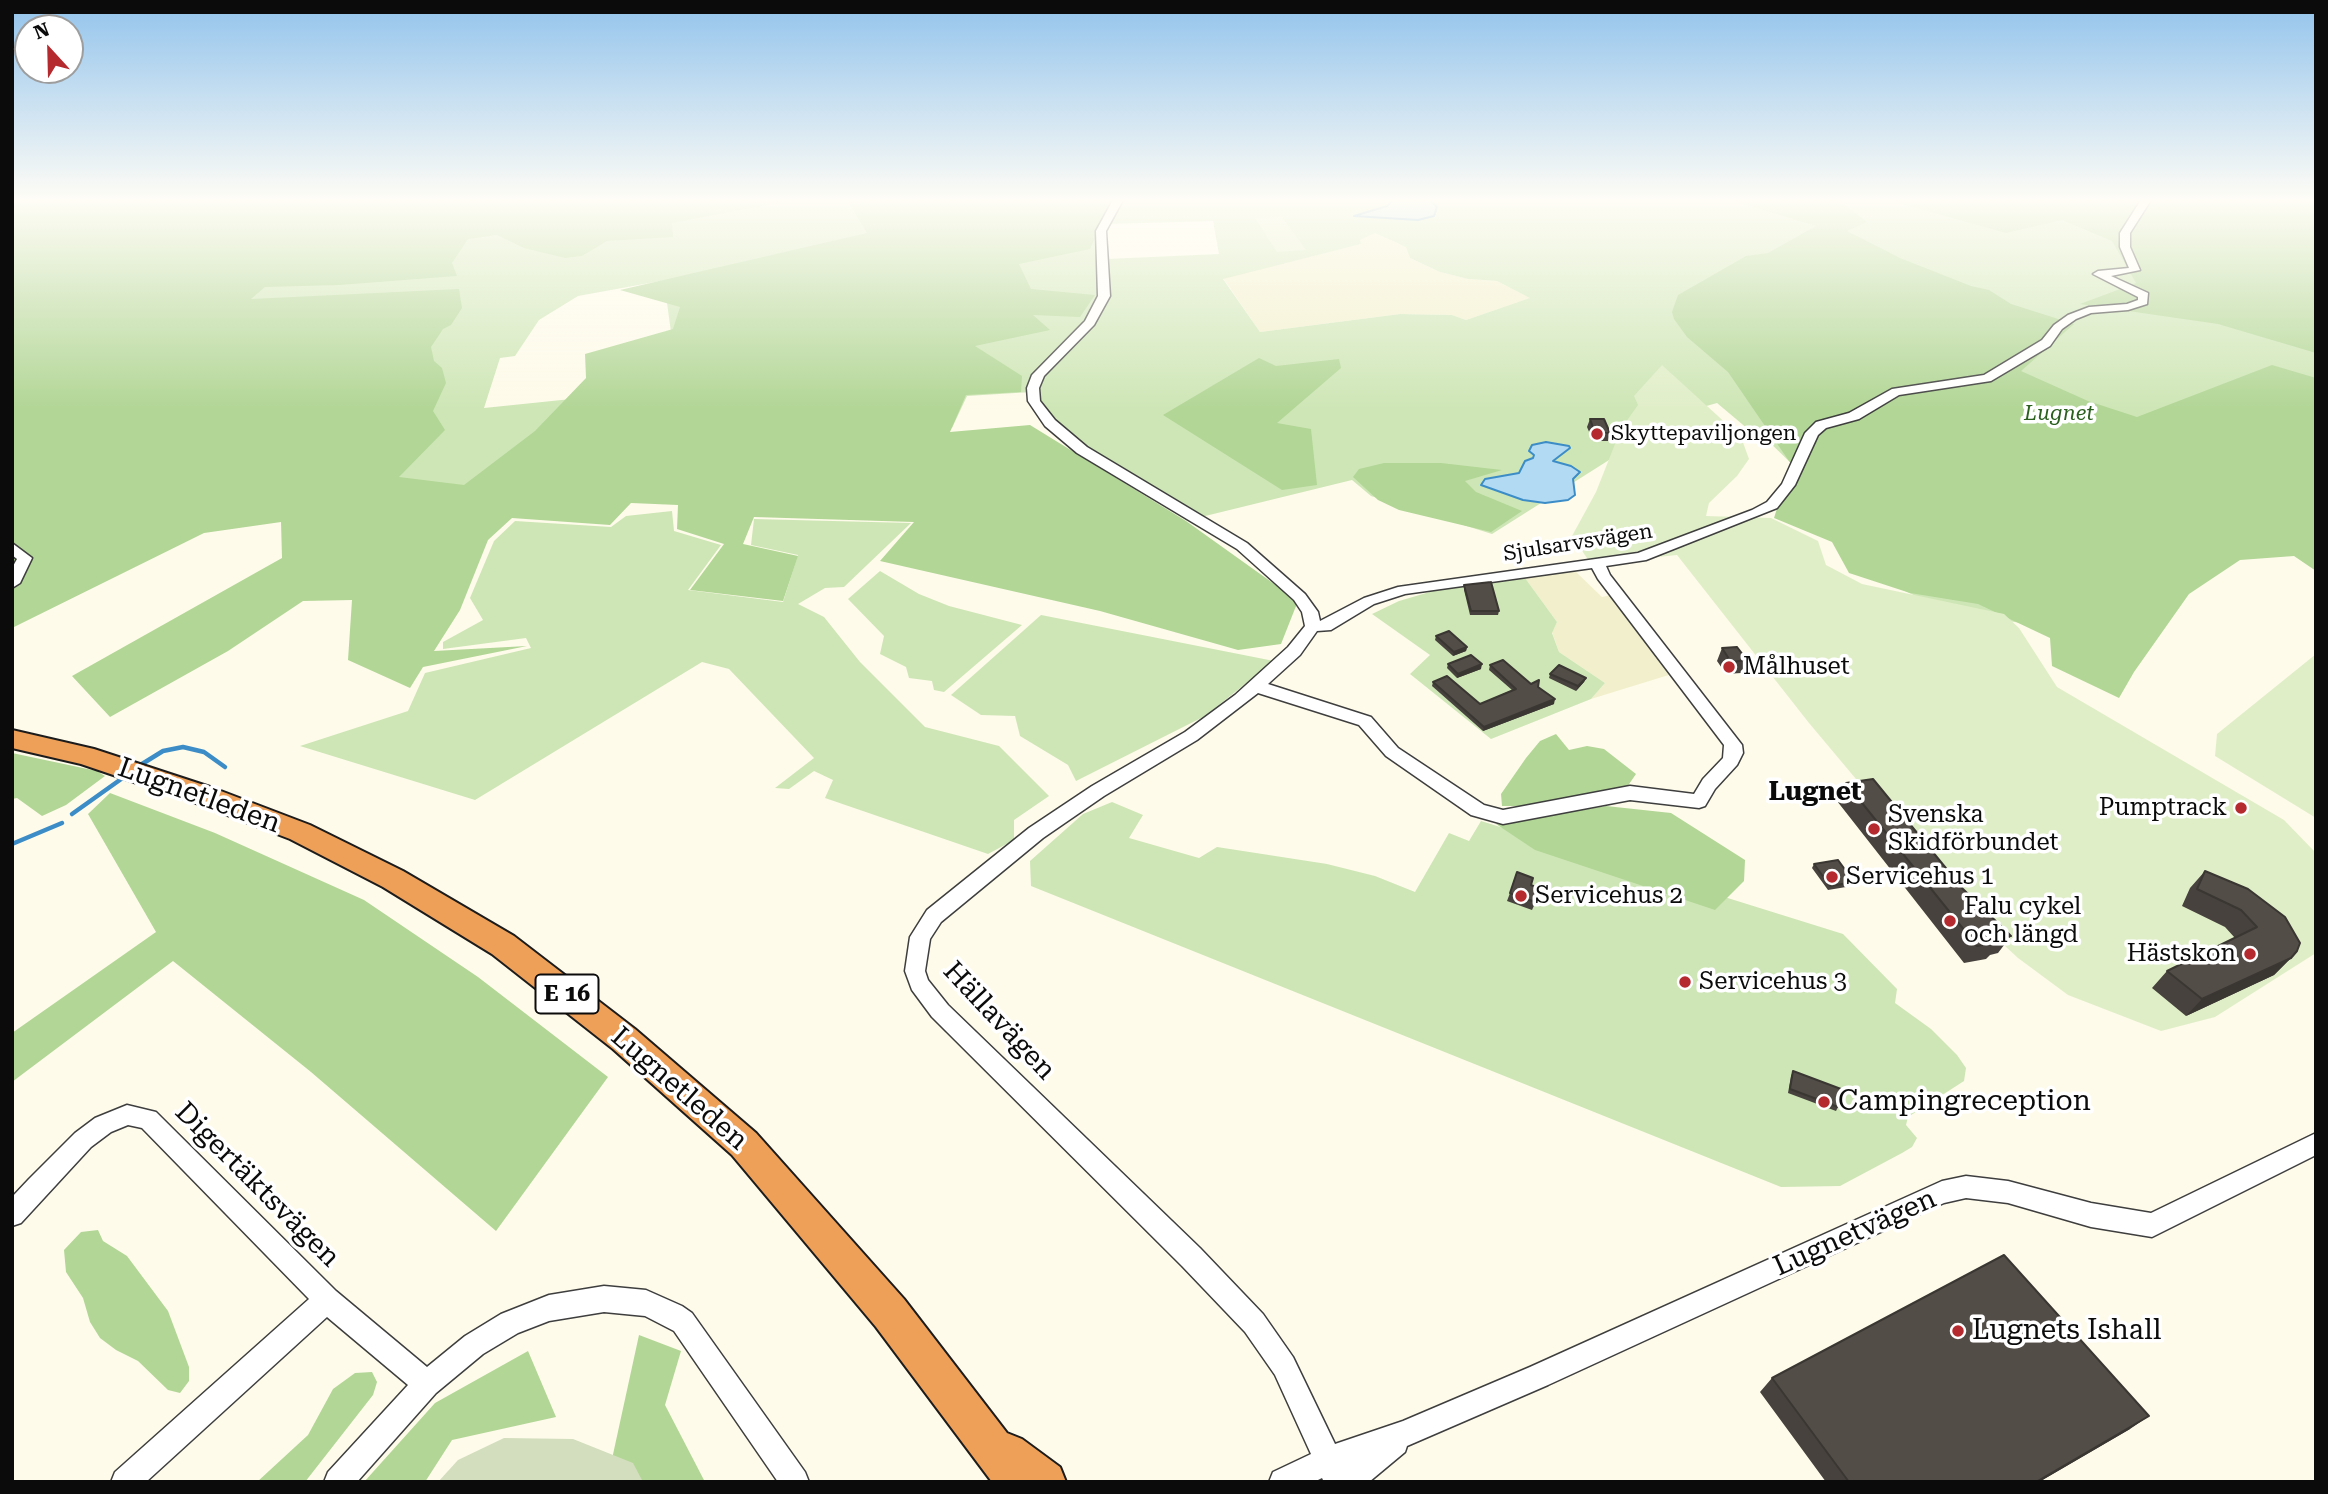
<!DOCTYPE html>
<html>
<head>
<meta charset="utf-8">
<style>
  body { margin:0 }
  #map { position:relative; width:2328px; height:1494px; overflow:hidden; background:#fefbea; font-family:"Roboto Serif",serif }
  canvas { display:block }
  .frame { position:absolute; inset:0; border:14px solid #0b0b0b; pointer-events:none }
  .north { position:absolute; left:14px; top:14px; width:70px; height:70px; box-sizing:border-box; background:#fff; border:2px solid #9d9d9d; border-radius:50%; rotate:338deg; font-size:19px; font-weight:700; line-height:28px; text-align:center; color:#0b0b0b }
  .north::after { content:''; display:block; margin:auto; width:24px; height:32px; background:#b52a2e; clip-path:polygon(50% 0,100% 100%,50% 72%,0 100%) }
</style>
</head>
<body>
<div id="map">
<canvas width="2328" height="1494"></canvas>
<div class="frame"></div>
<div class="north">N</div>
</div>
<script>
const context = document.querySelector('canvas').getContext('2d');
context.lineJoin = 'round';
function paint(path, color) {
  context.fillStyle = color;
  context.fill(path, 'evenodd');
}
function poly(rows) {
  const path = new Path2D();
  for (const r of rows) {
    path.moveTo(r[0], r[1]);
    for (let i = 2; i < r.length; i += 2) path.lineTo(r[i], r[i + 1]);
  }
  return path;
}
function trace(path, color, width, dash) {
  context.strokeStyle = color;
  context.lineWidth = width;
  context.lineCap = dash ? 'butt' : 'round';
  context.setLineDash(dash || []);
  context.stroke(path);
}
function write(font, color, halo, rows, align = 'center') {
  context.font = font + ' "Roboto Serif",serif';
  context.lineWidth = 7;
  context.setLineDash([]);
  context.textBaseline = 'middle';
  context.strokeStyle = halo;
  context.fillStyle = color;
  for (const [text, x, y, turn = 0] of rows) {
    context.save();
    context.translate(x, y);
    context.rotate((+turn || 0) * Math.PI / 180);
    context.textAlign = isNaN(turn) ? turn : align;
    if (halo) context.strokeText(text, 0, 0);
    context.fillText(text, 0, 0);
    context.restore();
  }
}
const farmland = poly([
  [1375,233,1407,247,1410,258,1440,272,1468,279,1497,281,1531,298,1466,320,1452,315,1400,314,1260,332,1223,278,1361,244,1359,240],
  [1574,570,1602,597,1611,595,1672,674,1591,699,1605,683,1559,652,1552,632,1557,622,1525,578]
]);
const green = poly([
  [12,200,2316,200,2316,542,2222,557,2067,630,1949,612,1863,571,1795,467,1764,437,1761,440,1717,403,1685,412,1492,534,1371,496,1352,480,1197,518,1077,448,1032,392,967,396,952,428,848,451,504,489,207,484],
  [1213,221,1219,254,1106,259,1103,243,1106,224],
  [1375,233,1406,247,1410,258,1440,272,1468,279,1497,281,1530,298,1466,320,1452,315,1400,314,1260,332,1223,279,1361,244,1360,240],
  [688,276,666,296,671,332,581,398,484,408,500,358,515,356,539,320,578,296],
  [672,511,674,531,721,545,688,590,783,602,798,555,751,545,754,519,911,523,844,587,825,588,798,604,824,617,860,662,925,727,999,746,1049,796,1014,820,1014,840,988,854,825,798,833,780,814,771,789,789,775,788,814,758,729,669,702,662,475,800,300,746,408,711,425,673,531,648,526,638,443,649,443,642,483,620,470,598,494,541,515,521,611,527,626,516],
  [880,571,919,594,949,606,1022,625,944,692,934,690,932,681,909,678,906,667,880,654,884,636,848,599],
  [1525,578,1557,622,1552,633,1559,652,1605,683,1591,699,1491,739,1410,674,1430,655,1372,614,1399,601,1433,591],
  [1041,615,1274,661,1205,716,1076,781,1068,765,1020,736,1015,716,981,715,951,695],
  [1112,802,1143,815,1129,838,1199,858,1217,847,1327,864,1375,876,1415,892,1449,833,1469,841,1481,821,1843,934,1897,989,1895,1003,1931,1029,1957,1055,1966,1068,1964,1081,1908,1117,1906,1125,1917,1138,1912,1147,1902,1153,1840,1186,1781,1187,1031,886,1030,861,1083,814]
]);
const forest = poly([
  [12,200,793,200,672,223,673,237,607,241,582,256,565,258,524,248,497,235,468,239,452,263,457,276,339,285,265,287,251,299,459,289,462,308,451,325,443,329,431,347,434,361,442,368,446,383,433,411,445,430,399,477,464,485,535,431,586,378,585,354,673,329,680,307,620,290,867,233,847,200,1113,200,1090,249,1019,264,1031,289,1095,295,1080,317,1033,315,1050,330,975,346,1022,376,1021,392,966,395,950,432,1030,425,1186,521,1298,601,1281,644,1238,650,1100,611,880,561,914,522,754,517,743,544,798,556,783,601,690,590,724,544,677,529,678,505,631,503,610,525,512,518,488,540,460,610,434,651,527,646,423,667,410,688,348,660,352,600,303,601,228,651,110,717,72,676,282,558,281,522,204,533,12,628],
  [1731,200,1839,200,1867,222,1847,231,1900,258,1971,286,1989,290,2011,304,2074,324,2021,371,2088,401,2137,417,2272,365,2316,378,2316,571,2294,556,2240,560,2189,594,2134,672,2119,698,2052,666,2050,638,1978,604,1910,593,1849,573,1832,542,1774,518,1791,464,1728,372,1687,337,1674,319,1672,312,1678,295,1746,256,1768,253,1816,226],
  [1888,200,2316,200,2316,353,2218,324,2080,304,2136,283,2112,241,2062,220,2006,233],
  [1259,358,1276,366,1339,359,1341,368,1277,423,1311,429,1317,485,1282,490,1163,415],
  [1384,463,1441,463,1502,470,1465,481,1476,492,1522,511,1491,532,1399,510,1378,500,1353,477,1359,469],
  [1556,734,1569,750,1587,746,1604,749,1636,774,1627,787,1536,806,1502,806,1501,794,1526,758,1540,741],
  [12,753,97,771,105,776,66,805,42,816,17,798,12,799],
  [110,793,215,833,364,900,478,977,608,1077,496,1231,311,1072,173,961,12,1082,12,1033,156,932,88,814],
  [1606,806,1671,813,1745,860,1744,881,1715,910,1535,850,1496,824],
  [98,1230,103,1241,127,1256,168,1311,189,1367,189,1381,180,1393,168,1390,138,1361,116,1350,100,1338,90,1322,83,1298,66,1272,64,1250,81,1232],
  [639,1335,681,1351,665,1405,705,1482,627,1482,612,1459],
  [528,1351,556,1417,452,1440,425,1482,364,1482,435,1403],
  [372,1372,377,1382,373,1395,305,1482,257,1482,308,1435,333,1389,355,1373]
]);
const cemetery = poly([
  [504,1438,573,1439,633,1463,643,1482,438,1482,458,1460]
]);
const pitch = poly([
  [1282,217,1306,250,1277,252,1255,218],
  [1662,365,1741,437,1749,459,1737,476,1709,503,1706,516,1771,518,1818,541,1826,565,1862,584,2004,614,2019,628,2057,687,2284,820,2316,853,2316,953,2215,1017,2161,1031,2068,995,2018,958,1965,909,1809,723,1677,555,1591,564,1572,536,1596,492,1621,429,1638,405,1634,396],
  [2316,654,2316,818,2215,756,2217,734]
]);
const water = poly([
  [1389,200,1430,200,1437,207,1434,216,1418,220,1354,216,1387,206,1391,202,1389,200],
  [1546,442,1569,446,1570,448,1553,461,1571,466,1580,472,1573,479,1575,495,1568,500,1545,503,1523,500,1481,485,1485,479,1519,473,1525,461,1533,458,1534,455,1529,451,1532,445,1546,442]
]);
const stream = poly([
  [142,764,163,751,183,747,204,752,225,767],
  [72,814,124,777],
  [12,844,62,823]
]);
const minor = poly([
  [1113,200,1123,200,1106,231,1110,296,1094,325,1044,376,1039,388,1040,401,1055,420,1087,447,1247,543,1305,594,1318,612,1320,621,1364,598,1398,587,1638,553,1752,510,1767,502,1782,484,1805,433,1816,422,1849,413,1892,389,1984,375,2042,340,2054,325,2068,315,2089,307,2127,304,2138,300,2138,297,2093,274,2098,271,2129,268,2120,247,2120,233,2141,200,2151,200,2130,233,2130,247,2140,270,2111,276,2148,293,2147,304,2128,310,2091,313,2076,319,2062,329,2050,346,1991,381,1899,395,1859,419,1826,428,1818,435,1795,485,1777,508,1646,560,1606,566,1610,575,1742,745,1743,753,1737,765,1715,789,1705,806,1699,808,1630,800,1503,824,1471,815,1386,756,1359,725,1258,693,1197,740,1104,796,1043,838,941,922,930,939,925,971,928,980,948,1005,1200,1248,1263,1314,1293,1357,1335,1444,1403,1421,1530,1367,1942,1181,1966,1176,2008,1181,2091,1203,2151,1213,2316,1133,2316,1155,2152,1237,2091,1227,2008,1203,1966,1198,1944,1203,1548,1385,1407,1446,1405,1452,1369,1482,1324,1482,1322,1478,1314,1482,1269,1482,1273,1472,1311,1454,1275,1375,1245,1332,1182,1266,932,1017,912,990,905,971,910,937,927,910,1029,828,1092,786,1185,732,1235,695,1288,647,1305,626,1302,612,1294,600,1237,549,1077,453,1045,426,1028,401,1027,388,1032,375,1085,321,1098,296,1096,231,1113,200],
  [1592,568,1598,579,1724,745,1723,758,1703,779,1694,794,1630,786,1503,810,1484,805,1398,748,1371,717,1268,684,1300,655,1317,631,1331,630,1374,604,1405,594,1592,568],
  [12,543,32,558,20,583,12,588,12,568,17,559,12,555,12,543],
  [127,1105,156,1112,336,1291,427,1367,465,1336,501,1314,549,1295,604,1286,646,1290,682,1306,692,1313,805,1472,809,1482,778,1482,674,1331,645,1316,604,1312,549,1321,518,1333,483,1354,436,1393,357,1482,324,1482,328,1472,408,1385,327,1317,146,1482,111,1482,115,1472,309,1299,142,1128,128,1125,111,1132,91,1147,21,1223,12,1226,12,1197,29,1179,75,1133,95,1118,127,1105]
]);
const highway = poly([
  [12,730,94,749,213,788,310,825,403,871,514,936,635,1029,756,1133,904,1299,1007,1433,1022,1439,1060,1467,1066,1482,992,1482,876,1327,732,1155,613,1049,492,954,383,887,290,839,193,802,81,764,12,748,12,730]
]);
const wall = poly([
  [1590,419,1610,433,1608,441,1593,441,1587,427],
  [1464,585,1499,611,1498,615,1470,615,1464,590],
  [1436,636,1467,647,1466,651,1453,656,1435,640],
  [1722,648,1747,660,1741,673,1726,674,1717,661],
  [1448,664,1481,669,1457,678,1447,668],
  [1490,665,1538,687,1554,704,1483,731,1432,686,1433,682,1480,704,1512,690,1489,670],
  [1550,674,1586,678,1584,682,1576,691,1549,678],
  [1846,783,1963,889,2011,936,1998,953,1990,955,1986,959,1964,963,1837,801],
  [1814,864,1854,882,1852,886,1828,890,1812,868],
  [2205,871,2291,958,2274,975,2186,1016,2152,988,2167,971,2235,938,2225,927,2182,906,2190,888],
  [1510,893,1538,897,1532,910,1507,901],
  [1793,1071,1838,1107,1836,1111,1788,1093,1791,1076],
  [1772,1378,2130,1429,2039,1482,1826,1482,1760,1392]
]);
const shadedWall = poly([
  [1467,647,1466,651,1453,656,1454,652],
  [1482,664,1481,669,1457,678,1458,674],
  [1586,678,1584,682,1576,691,1578,686],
  [1555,699,1554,704,1483,731,1484,727],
  [2291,958,2274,975,2186,1016,2202,999],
  [2149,1416,2130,1429,2039,1482,2036,1482]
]);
const building = poly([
  [1590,419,1604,419,1610,433,1595,433,1590,419],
  [1491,582,1499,611,1471,611,1464,585,1491,582],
  [1449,631,1467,647,1454,652,1436,636,1449,631],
  [1737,647,1747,660,1731,662,1722,648,1737,647],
  [1471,655,1482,664,1458,674,1448,664,1471,655],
  [1503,660,1531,684,1539,680,1538,687,1555,699,1484,727,1433,682,1447,676,1480,704,1516,689,1490,665,1503,660],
  [1559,665,1586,678,1578,686,1550,674,1559,665],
  [1873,779,1963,889,2011,936,1997,938,1999,942,1977,946,1846,783,1873,779],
  [1838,860,1854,882,1830,886,1814,864,1838,860],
  [2205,871,2248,889,2285,917,2300,943,2297,951,2291,958,2202,999,2167,971,2257,927,2241,910,2197,889,2205,871],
  [1517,872,1533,878,1531,885,1540,889,1535,902,1510,893,1517,872],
  [1793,1071,1841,1089,1838,1107,1790,1089,1793,1071],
  [2004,1255,2149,1416,2036,1482,1849,1482,1772,1378,2004,1255]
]);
const markers = [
  [1597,434,7,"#b52a2e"],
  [1729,667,7,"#b52a2e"],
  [2241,808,7,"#b52a2e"],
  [1874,829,7,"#b52a2e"],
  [1832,877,7,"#b52a2e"],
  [1521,896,7,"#b52a2e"],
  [1950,921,7,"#b52a2e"],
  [2250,954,7,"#b52a2e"],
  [1685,982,7,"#b52a2e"],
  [1824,1102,7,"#b52a2e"],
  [1958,1331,7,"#b52a2e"]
];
const farParknames = [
  ["Lugnet",2059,414]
];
const farPoinames = [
  ["Skyttepaviljongen",1611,434]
];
const farStreetnames = [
  ["Sjulsarvsvägen",1578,543,-9]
];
const shields = [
  [567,994,63]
];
const shieldNames = [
  ["E 16",567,994]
];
const poiNames = [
  ["Målhuset",1743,667],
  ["Pumptrack",2227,808,"right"],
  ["Svenska",1888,815],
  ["Skidförbundet",1888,843],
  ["Servicehus 1",1846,877],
  ["Servicehus 2",1535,896],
  ["Falu cykel",1964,907],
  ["och längd",1964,935],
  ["Hästskon",2236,954,"right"],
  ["Servicehus 3",1699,982]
];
const neighbourhoodNames = [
  ["Lugnet",1815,792]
];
const nearStreetnames = [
  ["Lugnetleden",199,796,20],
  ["Hällavägen",999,1021,47],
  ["Lugnetleden",679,1089,41],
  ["Digertäktsvägen",257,1185,45],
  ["Lugnetvägen",1855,1233,-24]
];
const nearPoinames = [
  ["Campingreception",1838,1102],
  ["Lugnets Ishall",1972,1331]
];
paint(farmland, '#f2f0cc');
paint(green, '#cee6b6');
paint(forest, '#b2d696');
paint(cemetery, '#d3debe');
paint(pitch, '#e0eec8');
paint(water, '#b2daf3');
trace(water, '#3c8dc7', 2);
trace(stream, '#3c8dc7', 4.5);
trace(minor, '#3e3e3e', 3);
trace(highway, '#1c1c1c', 4);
paint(minor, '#fff');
paint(highway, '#ee9f58');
paint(wall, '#47423e');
paint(shadedWall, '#3a3632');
paint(building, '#534d48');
trace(building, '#3a3632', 2);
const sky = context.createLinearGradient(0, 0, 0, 409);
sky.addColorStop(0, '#92c3ec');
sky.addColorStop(0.49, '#fffdf6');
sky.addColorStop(1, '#fffdf600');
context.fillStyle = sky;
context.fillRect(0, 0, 2328, 409);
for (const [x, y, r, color] of markers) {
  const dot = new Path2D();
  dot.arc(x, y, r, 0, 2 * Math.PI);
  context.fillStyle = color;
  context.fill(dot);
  trace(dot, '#fff', 2.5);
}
write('italic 21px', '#2b601f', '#fff', farParknames);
write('21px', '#0b0b0b', '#fff', farPoinames, 'left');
write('21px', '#0b0b0b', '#fff', farStreetnames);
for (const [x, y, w] of shields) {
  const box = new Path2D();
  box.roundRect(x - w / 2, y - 19.5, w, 39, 5);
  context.fillStyle = '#fff';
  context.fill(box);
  trace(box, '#0b0b0b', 2);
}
write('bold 23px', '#0b0b0b', null, shieldNames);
write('24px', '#0b0b0b', '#fff', poiNames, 'left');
write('bold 26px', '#0b0b0b', '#fff', neighbourhoodNames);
write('28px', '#0b0b0b', '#fff', nearStreetnames);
write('28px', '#0b0b0b', '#fff', nearPoinames, 'left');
</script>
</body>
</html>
